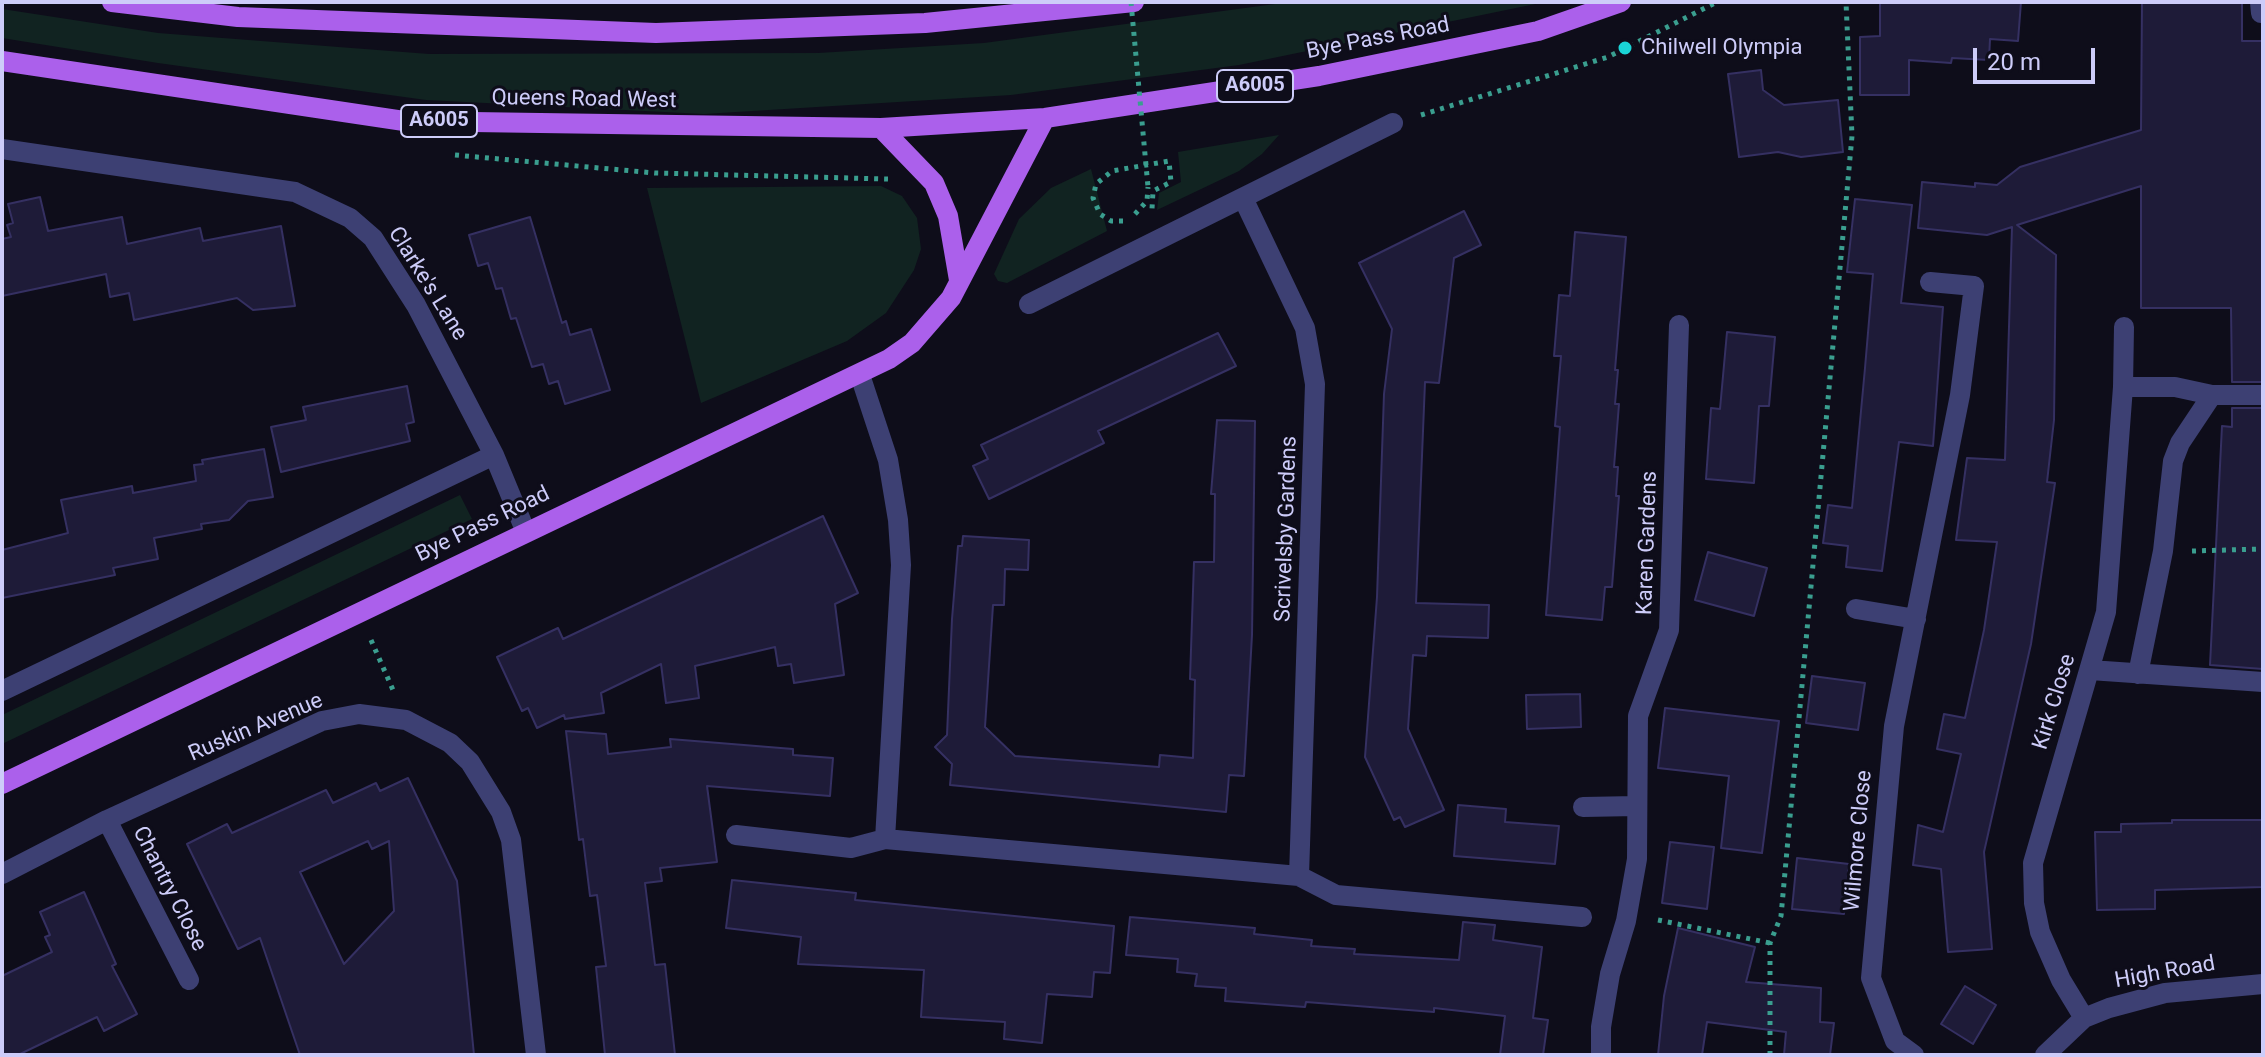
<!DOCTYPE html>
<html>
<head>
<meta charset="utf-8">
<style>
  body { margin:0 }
  #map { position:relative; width:2265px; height:1057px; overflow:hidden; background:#0e0d1a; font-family:Roboto,sans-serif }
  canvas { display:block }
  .frame { position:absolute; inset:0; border:4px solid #cdccf9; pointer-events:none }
  .scale { position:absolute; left:1973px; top:48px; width:122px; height:36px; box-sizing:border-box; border:4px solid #cdccf9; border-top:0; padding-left:10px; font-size:24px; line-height:28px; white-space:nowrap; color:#cdccf9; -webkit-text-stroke:6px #0e0d1a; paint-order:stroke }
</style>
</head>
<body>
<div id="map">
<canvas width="2265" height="1057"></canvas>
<div class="frame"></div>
<div class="scale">20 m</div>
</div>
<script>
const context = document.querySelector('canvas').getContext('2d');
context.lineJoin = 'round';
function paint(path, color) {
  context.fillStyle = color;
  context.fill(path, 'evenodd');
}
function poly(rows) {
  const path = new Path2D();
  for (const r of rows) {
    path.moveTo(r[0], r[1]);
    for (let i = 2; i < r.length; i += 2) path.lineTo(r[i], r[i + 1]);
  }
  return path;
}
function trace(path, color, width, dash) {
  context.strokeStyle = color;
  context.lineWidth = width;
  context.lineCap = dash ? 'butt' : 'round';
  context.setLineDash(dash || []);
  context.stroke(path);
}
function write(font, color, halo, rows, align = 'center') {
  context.font = font + ' Roboto,sans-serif';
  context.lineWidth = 6;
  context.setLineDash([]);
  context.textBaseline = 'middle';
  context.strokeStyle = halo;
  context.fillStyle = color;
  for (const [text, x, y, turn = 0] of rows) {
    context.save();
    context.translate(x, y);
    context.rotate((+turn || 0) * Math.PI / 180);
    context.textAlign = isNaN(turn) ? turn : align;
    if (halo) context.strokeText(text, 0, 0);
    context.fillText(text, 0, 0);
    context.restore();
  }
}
const green = poly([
  [1290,2,1545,2,1239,65,1011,95,704,114,426,100,158,63,2,38,2,9,158,33,429,54,818,53,984,43],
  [1279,135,1262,154,1239,171,1157,210,1159,193,1181,182,1178,152],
  [1091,169,1107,231,1007,283,998,281,994,274,1019,219,1051,188],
  [881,186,902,196,917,218,921,249,914,270,886,313,847,341,701,403,647,188],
  [460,495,472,519,2,744,2,715]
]);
const building = poly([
  [1880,2,2021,2,2018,41,1990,39,1989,60,1952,58,1951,63,1909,60,1909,95,1860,95,1860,37,1880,36,1880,2],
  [2142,2,2242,2,2242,41,2263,41,2263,382,2232,382,2231,308,2141,308,2141,186,2017,225,2056,255,2054,420,2047,482,2055,483,2031,644,1984,852,1992,949,1948,952,1941,869,1913,865,1918,825,1943,832,1961,754,1937,749,1944,714,1965,718,1984,630,1997,542,1956,540,1967,458,2005,460,2012,227,1987,235,1918,228,1922,182,1975,187,1975,183,1997,185,2020,167,2141,130,2142,2],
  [1761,70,1763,90,1784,105,1838,100,1843,152,1801,157,1778,152,1739,157,1728,74,1761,70],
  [40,197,48,231,122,217,127,244,200,228,203,241,281,226,295,306,253,310,237,298,134,320,129,293,110,297,106,274,2,296,2,239,11,237,7,225,13,223,8,204,40,197],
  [1855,199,1912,205,1901,303,1943,307,1933,446,1899,442,1882,571,1846,567,1848,546,1823,543,1828,505,1852,508,1865,368,1873,274,1847,272,1855,199],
  [1464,211,1481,245,1454,258,1439,383,1425,382,1416,603,1489,605,1488,638,1427,636,1426,656,1413,655,1408,729,1444,810,1405,827,1400,817,1394,820,1365,757,1377,597,1384,394,1392,329,1359,263,1464,211],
  [530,217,562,323,566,321,570,335,591,329,610,390,565,404,558,381,549,384,543,364,532,367,516,318,511,319,502,288,496,289,488,263,478,266,469,235,530,217],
  [1575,232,1626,237,1615,370,1618,370,1615,404,1619,404,1614,467,1618,467,1616,496,1619,496,1612,587,1605,587,1602,620,1546,615,1560,427,1555,426,1561,356,1554,356,1559,295,1570,296,1575,232],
  [1727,332,1775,337,1769,406,1759,406,1754,483,1706,479,1711,408,1720,409,1727,332],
  [1218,333,1236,366,1098,431,1104,443,989,499,973,466,988,459,981,445,1218,333],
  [407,386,414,422,406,424,410,441,281,472,271,427,306,420,303,407,407,386],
  [2232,408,2263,408,2263,669,2210,665,2222,426,2232,427,2232,408],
  [1217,420,1255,421,1252,635,1244,776,1229,775,1226,812,950,785,952,764,935,747,947,735,952,619,958,546,962,546,963,536,1029,540,1028,570,1005,569,1004,605,993,605,985,727,1015,756,1159,767,1160,755,1193,758,1195,680,1190,679,1194,562,1214,562,1215,494,1211,494,1217,420],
  [264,449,273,497,248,501,229,520,201,524,202,529,154,538,158,559,113,568,115,575,2,598,2,550,68,533,61,500,132,486,133,493,196,481,194,465,203,464,202,460,264,449],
  [823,516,858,593,835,604,844,675,794,683,791,664,778,666,775,647,695,666,699,698,666,703,661,664,601,693,604,713,565,719,564,715,537,728,528,708,522,711,497,657,558,628,563,639,823,516],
  [1708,552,1767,568,1754,616,1695,600,1708,552],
  [1812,676,1865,683,1858,730,1806,723,1812,676],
  [1580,694,1581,727,1527,729,1526,695,1580,694],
  [1665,708,1779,721,1762,853,1721,848,1729,776,1658,768,1665,708],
  [566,731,606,734,608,754,671,747,670,739,793,749,793,755,833,758,830,796,707,786,717,862,660,868,662,881,645,883,655,965,665,964,675,1055,605,1055,596,967,606,966,597,895,590,896,583,839,579,840,566,731],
  [408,778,457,881,474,1055,300,1055,260,938,238,949,187,844,227,824,232,833,326,790,333,803,376,783,380,791,408,778],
  [368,841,372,849,389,841,394,911,344,964,300,872,368,841],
  [1458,805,1506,809,1505,822,1559,826,1555,864,1454,856,1458,805],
  [2172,820,2263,820,2263,887,2155,890,2155,909,2097,910,2095,832,2121,832,2121,824,2172,823,2172,820],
  [1670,842,1714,847,1707,909,1662,903,1670,842],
  [1797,858,1849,864,1844,914,1792,909,1797,858],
  [732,880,856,893,855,900,1114,926,1110,973,1094,972,1092,997,1047,994,1042,1043,1004,1039,1005,1022,921,1017,924,970,798,964,801,937,726,928,732,880],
  [84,892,116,964,112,966,137,1014,104,1031,97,1017,18,1055,2,1055,2,976,52,952,45,937,50,935,40,912,84,892],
  [1130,917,1255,928,1254,934,1312,940,1311,946,1355,949,1354,954,1459,960,1463,922,1495,925,1493,940,1542,947,1533,1018,1548,1020,1543,1055,1500,1055,1505,1016,1434,1008,1434,1012,1306,1002,1305,1007,1225,1001,1226,988,1195,986,1197,974,1177,972,1178,959,1126,955,1130,917],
  [1678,928,1755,947,1746,982,1821,988,1820,1022,1834,1023,1830,1055,1784,1055,1786,1032,1707,1022,1702,1055,1658,1055,1664,996,1678,928],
  [1965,986,1996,1005,1973,1044,1941,1024,1965,986]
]);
const path = poly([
  [1421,115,1608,57,1717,2],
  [455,155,655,173,888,179],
  [1135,214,1147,201,1148,187],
  [1123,221,1111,221,1100,214,1093,198,1096,184,1112,171,1169,161,1171,182,1153,191,1152,209],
  [2192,551,2263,549],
  [371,640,393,690],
  [1658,920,1770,943],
  [1770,1055,1770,943,1781,916,1852,136,1846,2]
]);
const minor = poly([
  [2260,2,2261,13],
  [2,149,295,192,350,218,373,238,416,305,494,455,525,530],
  [1029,304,1393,123],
  [860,375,888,460,898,520,901,565,885,839,1299,876,1315,384,1305,328,1243,198],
  [2123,387,2175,387,2212,395,2263,395],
  [1856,609,1916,619],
  [2090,670,2263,682],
  [2138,674,2163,551,2173,461,2180,443,2212,395],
  [2,691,494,455],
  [1583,807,1636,806],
  [107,820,189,980],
  [736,835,851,848,885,839],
  [2,874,107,820,322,721,359,714,406,720,450,743,470,762,501,812,511,840,536,1055],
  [1299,876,1336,895,1582,917],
  [2084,1018,2061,980,2040,932,2034,903,2033,863,2106,612,2123,387,2124,327],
  [1601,1055,1601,1027,1610,974,1626,921,1637,859,1638,716,1669,630,1679,325],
  [1914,1055,1895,1041,1871,978,1894,726,1960,395,1974,286,1930,282],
  [2045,1055,2084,1018,2109,1008,2165,993,2263,984]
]);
const major = poly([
  [112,2,238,17,656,33,925,23,1134,2],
  [2,61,404,121,881,128,1045,118,1319,76,1538,31,1621,2],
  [881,128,934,183,948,216,959,280],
  [2,784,889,359,912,343,951,298,1045,118]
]);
const pathBridge = poly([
  [1131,2,1148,187]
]);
const markers = [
  [1625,48,8,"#1ad4d6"]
];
const shields = [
  [1255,86,76],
  [439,121,76]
];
const shieldNames = [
  ["A6005",1255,86],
  ["A6005",439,121]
];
const streetNames = [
  ["Bye Pass Road",1378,39,-11],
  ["Queens Road West",584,100,1],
  ["Clarke's Lane",427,284,58],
  ["Bye Pass Road",483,525,-26],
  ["Scrivelsby Gardens",1287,529,-88],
  ["Karen Gardens",1648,543,-88],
  ["Kirk Close",2055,702,-73],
  ["Ruskin Avenue",256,728,-23],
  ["Wilmore Close",1859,841,-85],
  ["Chantry Close",169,889,63],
  ["High Road",2165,973,-10]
];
const poiNames = [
  ["Chilwell Olympia",1641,48]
];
paint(green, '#112321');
paint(building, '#1e1b38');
trace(building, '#353062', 2);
trace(path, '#3a9e8f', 5, [4, 6]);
trace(minor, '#3d4073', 20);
trace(major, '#ab60eb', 20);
trace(pathBridge, '#3a9e8f', 5, [4, 6]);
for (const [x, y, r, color] of markers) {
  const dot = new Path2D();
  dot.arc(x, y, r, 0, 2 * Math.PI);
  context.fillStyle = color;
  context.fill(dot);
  trace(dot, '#0e0d1a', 3);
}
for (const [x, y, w] of shields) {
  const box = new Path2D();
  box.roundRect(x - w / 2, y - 16, w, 32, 6);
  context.fillStyle = '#0e0d1a';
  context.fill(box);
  trace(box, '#cdccf9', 2);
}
write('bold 20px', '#cdccf9', null, shieldNames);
write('22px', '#cdccf9', '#0e0d1a', streetNames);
write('22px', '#cdccf9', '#0e0d1a', poiNames, 'left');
</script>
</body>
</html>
